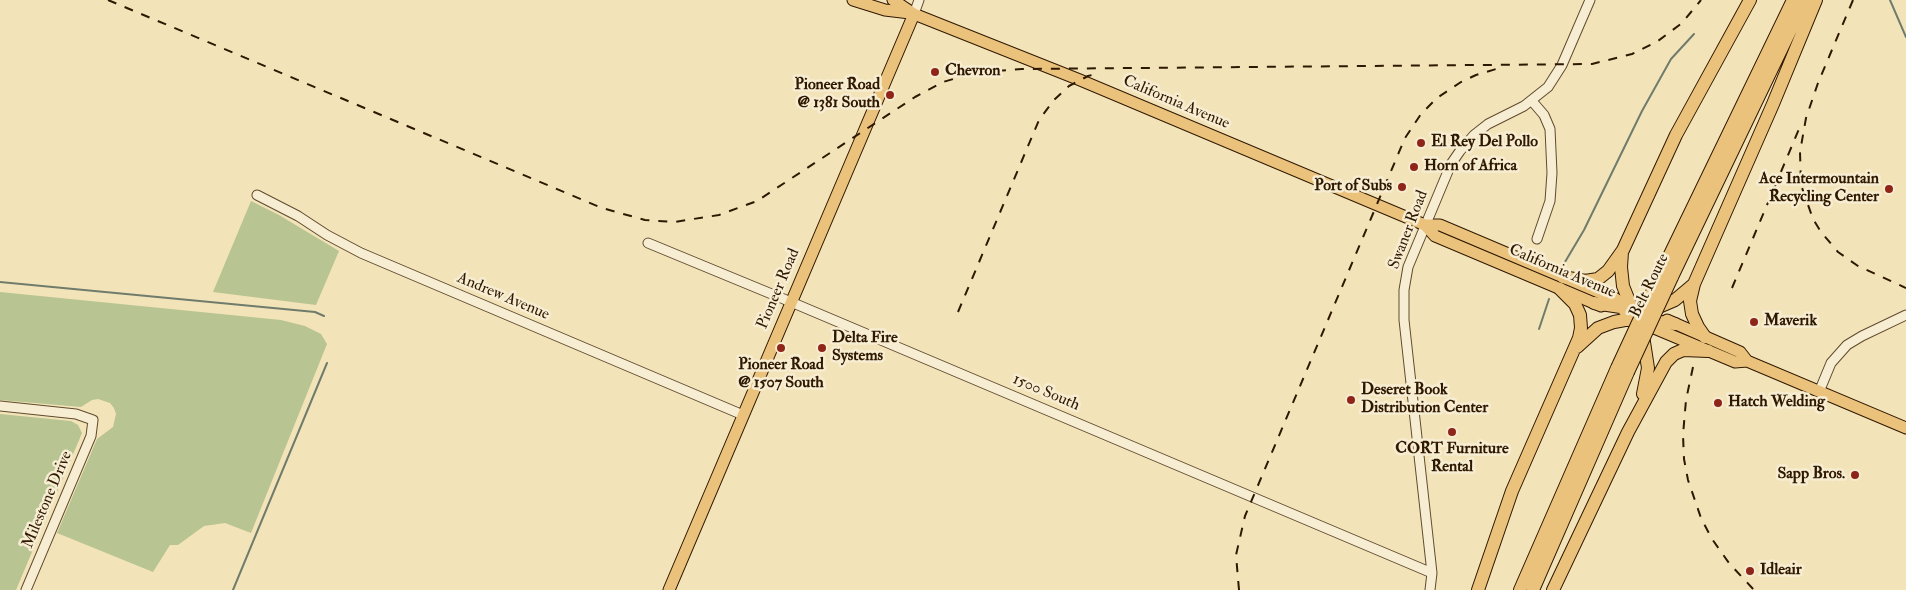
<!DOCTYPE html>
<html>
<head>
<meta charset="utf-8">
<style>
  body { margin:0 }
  canvas { display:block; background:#f3e3b9 }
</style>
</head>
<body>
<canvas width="1906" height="590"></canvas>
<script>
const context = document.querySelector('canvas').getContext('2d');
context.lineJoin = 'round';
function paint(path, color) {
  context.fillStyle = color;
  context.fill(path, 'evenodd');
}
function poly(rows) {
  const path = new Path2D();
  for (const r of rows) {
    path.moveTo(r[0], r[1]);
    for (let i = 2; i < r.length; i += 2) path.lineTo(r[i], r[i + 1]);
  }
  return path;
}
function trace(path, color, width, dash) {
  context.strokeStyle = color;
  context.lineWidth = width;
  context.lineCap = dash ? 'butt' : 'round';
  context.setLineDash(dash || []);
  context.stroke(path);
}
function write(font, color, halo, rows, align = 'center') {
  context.font = font + ' "IM FELL Double Pica",serif';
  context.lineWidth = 5;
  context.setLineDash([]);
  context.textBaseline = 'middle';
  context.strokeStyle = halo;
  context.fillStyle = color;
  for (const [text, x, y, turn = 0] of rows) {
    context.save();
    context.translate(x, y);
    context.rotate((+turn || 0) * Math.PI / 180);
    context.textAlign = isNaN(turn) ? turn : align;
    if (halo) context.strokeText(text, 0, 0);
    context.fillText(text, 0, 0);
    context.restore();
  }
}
const green = poly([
  [251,201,279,215,339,251,316,305,213,292],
  [0,292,281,320,305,326,321,334,327,344,251,533,225,523,204,526,178,545,170,545,153,572,57,533,97,439,113,427,116,414,114,408,110,403,98,399,92,400,81,407,0,400],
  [0,414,71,421,78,425,82,433,16,590,0,590]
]);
const stream = poly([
  [1890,0,1906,37],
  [1565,262,1584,230,1642,111,1671,59,1694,34],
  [0,282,315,312,324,316],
  [1539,329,1549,299],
  [233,590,327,363]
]);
const minor = poly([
  [914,14,919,0],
  [1532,101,1544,115,1550,129,1552,173,1550,201,1537,239],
  [257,195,298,216,327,235,361,253,743,415],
  [648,243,791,302,1432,573],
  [1819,392,1831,363,1847,345,1862,336,1906,315],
  [0,406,76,414,93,420,91,436,26,590],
  [1430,590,1432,573,1404,320,1404,290,1408,267,1451,164,1460,151,1474,135,1488,124,1524,106,1548,87,1562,65,1590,0]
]);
const major = poly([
  [853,0,885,10,910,13],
  [893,0,914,14,924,18,1080,80,1425,225,1440,225,1622,302],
  [1425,225,1435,236,1601,306],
  [1667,320,1740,352,1747,361,1906,428],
  [1642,323,1735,362,1747,361],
  [669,590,914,14]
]);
const highway = poly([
  [1622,252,1621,267,1623,286,1631,306,1637,313],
  [1661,273,1793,0],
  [1563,277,1585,281,1598,279,1608,271,1623,250,1676,135,1750,0],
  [1672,277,1805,0],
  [1615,299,1636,324,1644,342,1648,368,1643,394],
  [1594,303,1634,309,1654,309,1675,300,1694,284],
  [1705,337,1698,327,1692,314,1690,301,1694,284,1773,104,1816,0],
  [1577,347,1598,328,1614,322,1625,320,1645,320,1675,324],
  [1478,590,1512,491,1579,338,1581,328,1580,315,1575,304,1560,289],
  [1520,590,1617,368],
  [1533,590,1628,372],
  [1553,590,1628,432,1666,362,1674,354,1683,350,1708,351]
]);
const rail = poly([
  [108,0,602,208,645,220,674,222,719,215,757,201,915,97,943,82,974,73,1022,69,1592,64,1632,54,1658,41,1682,23,1701,0],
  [1853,0,1818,83,1806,118,1800,152,1801,185,1813,219,1821,232,1838,252,1858,266,1906,288],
  [1732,288,1799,129],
  [958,312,1039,120,1054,100,1069,86,1088,76,1100,73],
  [1693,367,1686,400,1683,435,1684,459,1688,480,1701,518,1712,539,1729,563,1754,590],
  [1239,590,1236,555,1245,516,1405,138,1421,114,1437,98,1461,82,1476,75,1496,69]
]);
const highwayBridge = poly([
  [1617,368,1661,273],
  [1628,372,1672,277]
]);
const markers = [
  [935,72,5,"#8f2418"],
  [890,95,5,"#8f2418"],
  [1421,143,5,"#8f2418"],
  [1414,167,5,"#8f2418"],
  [1402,187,5,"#8f2418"],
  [1889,189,5,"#8f2418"],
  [1754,322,5,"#8f2418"],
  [781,348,5,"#8f2418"],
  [822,348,5,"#8f2418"],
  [1351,400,5,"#8f2418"],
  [1718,403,5,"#8f2418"],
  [1452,432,5,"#8f2418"],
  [1855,475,5,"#8f2418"],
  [1750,571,5,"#8f2418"]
];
const poiNames = [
  ["Chevron",945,72],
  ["Pioneer Road",880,86,"right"],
  ["@ 1381 South",880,104,"right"],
  ["El Rey Del Pollo",1431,143],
  ["Horn of Africa",1424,167],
  ["Ace Intermountain",1879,180,"right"],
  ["Recycling Center",1879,198,"right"],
  ["Port of Subs",1392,187,"right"],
  ["Maverik",1764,322],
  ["Delta Fire",832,339],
  ["Systems",832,357],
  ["Pioneer Road",781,366,"center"],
  ["@ 1507 South",781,384,"center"],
  ["Deseret Book",1361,391],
  ["Distribution Center",1361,409],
  ["Hatch Welding",1728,403],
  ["CORT Furniture",1452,450,"center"],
  ["Rental",1452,468,"center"],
  ["Sapp Bros.",1845,475,"right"],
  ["Idleair",1760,571]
];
const streetNames = [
  ["California Avenue",1176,103,23],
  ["Swaner Road",1409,230,-69],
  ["California Avenue",1562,272,23],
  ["Belt Route",1650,286,-64],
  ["Pioneer Road",779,289,-67],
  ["Andrew Avenue",503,297,23],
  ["1500 South",1046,393,23],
  ["Milestone Drive",48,500,-67]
];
paint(green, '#b8c491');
trace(stream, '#707c6b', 2);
trace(minor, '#604b2e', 11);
trace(major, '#2f1800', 13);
trace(highway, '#2f1800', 14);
trace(minor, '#f7edd2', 9);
trace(major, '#eac27c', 11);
trace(highway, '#eac27c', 12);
trace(rail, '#2f1800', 2, [9, 9]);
trace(highwayBridge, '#2f1800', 14, []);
trace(highwayBridge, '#eac27c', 12);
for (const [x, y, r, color] of markers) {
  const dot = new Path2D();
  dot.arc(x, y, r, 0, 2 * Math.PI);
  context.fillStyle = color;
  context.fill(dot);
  trace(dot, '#f7edd2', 2);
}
write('bold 16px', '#2f1800', '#f7edd2', poiNames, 'left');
write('16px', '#2f1800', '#f7edd2', streetNames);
</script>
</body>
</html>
